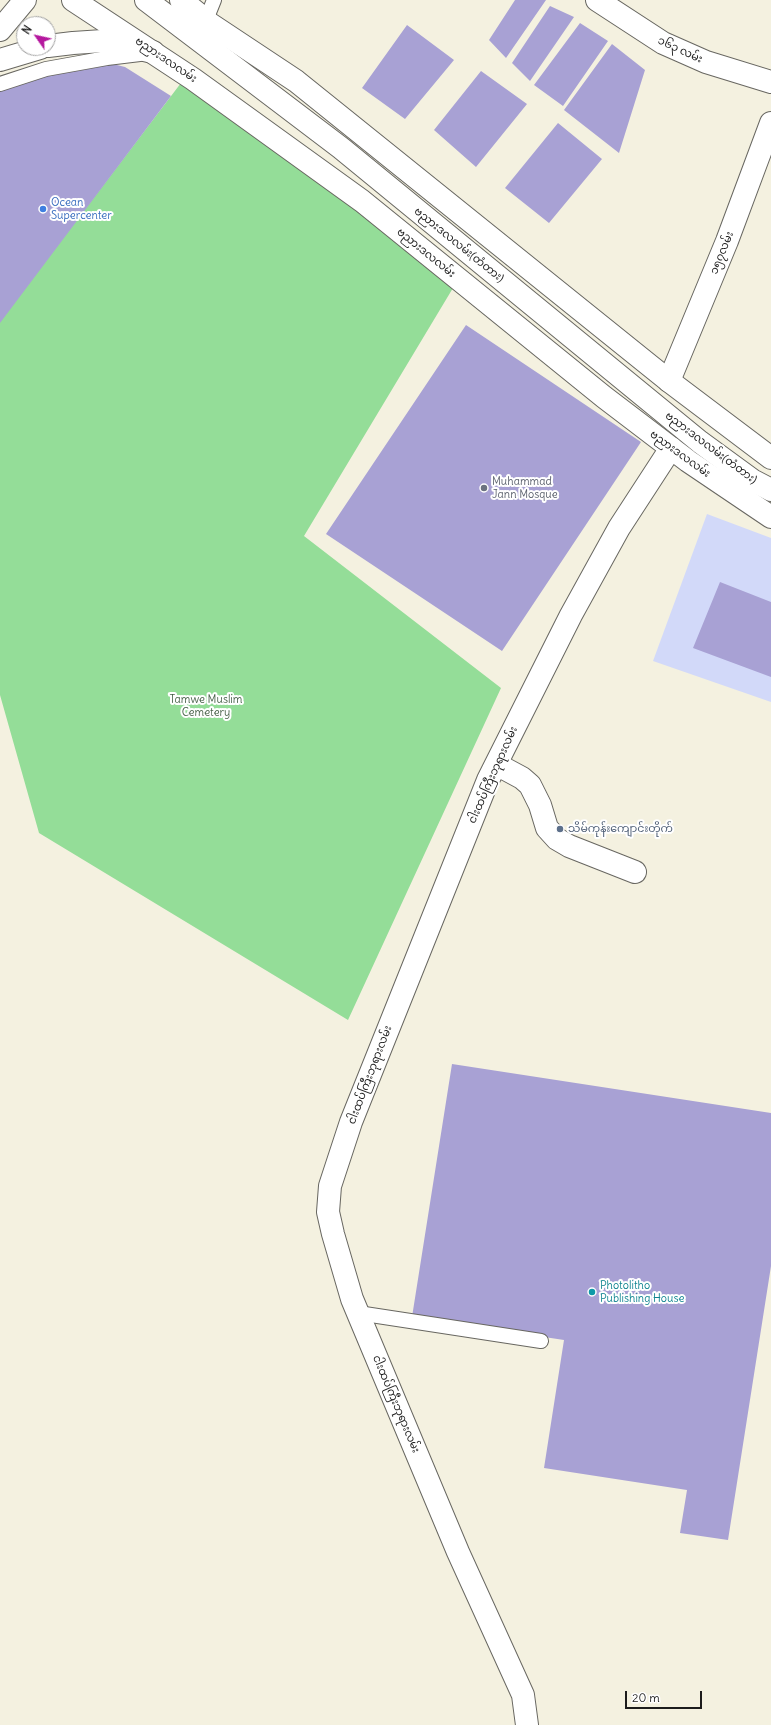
<!DOCTYPE html>
<html>
<head>
<meta charset="utf-8">
<style>
  body { margin:0 }
  #map { position:relative; width:771px; height:1725px; overflow:hidden; background:#f4f1e0; font-family:Delius,sans-serif }
  canvas { display:block }
  .north { position:absolute; left:16px; top:16px; width:40px; height:40px; box-sizing:border-box; background:#fff; border:1px solid #a4a4a4; border-radius:50%; rotate:304deg; font-size:11px; font-weight:700; line-height:16px; text-align:center; color:#1c1c1c }
  .north::after { content:''; display:block; margin:auto; width:14px; height:18px; background:#b5179e; clip-path:polygon(50% 0,100% 100%,50% 72%,0 100%) }
  .scale { position:absolute; left:625px; top:1691px; width:77px; height:18px; box-sizing:border-box; border:2px solid #1c1c1c; border-top:0; padding-left:5px; font-size:12px; line-height:14px; white-space:nowrap; color:#1c1c1c; -webkit-text-stroke:3px #fff; paint-order:stroke }
</style>
</head>
<body>
<div id="map">
<canvas width="771" height="1725"></canvas>
<div class="north">N</div>
<div class="scale">20 m</div>
</div>
<script>
const context = document.querySelector('canvas').getContext('2d');
context.lineJoin = 'round';
function paint(path, color) {
  context.fillStyle = color;
  context.fill(path, 'evenodd');
}
function poly(rows) {
  const path = new Path2D();
  for (const r of rows) {
    path.moveTo(r[0], r[1]);
    for (let i = 2; i < r.length; i += 2) path.lineTo(r[i], r[i + 1]);
  }
  return path;
}
function trace(path, color, width, dash) {
  context.strokeStyle = color;
  context.lineWidth = width;
  context.lineCap = dash ? 'butt' : 'round';
  context.setLineDash(dash || []);
  context.stroke(path);
}
function write(font, color, halo, rows, align = 'center') {
  context.font = font + ' Delius,"Noto Sans Myanmar",sans-serif';
  context.lineWidth = 4;
  context.setLineDash([]);
  context.textBaseline = 'middle';
  context.strokeStyle = halo;
  context.fillStyle = color;
  for (const [text, x, y, turn = 0] of rows) {
    context.save();
    context.translate(x, y);
    context.rotate((+turn || 0) * Math.PI / 180);
    context.textAlign = isNaN(turn) ? turn : align;
    if (halo) context.strokeText(text, 0, 0);
    context.fillText(text, 0, 0);
    context.restore();
  }
}
const built = poly([
  [707,514,771,538,771,702,653,661]
]);
const green = poly([
  [184,79,456,283,304,536,501,688,348,1020,39,833,0,695,0,321]
]);
const building = poly([
  [515,0,546,0,506,58,489,40],
  [550,6,574,17,530,81,512,63],
  [580,23,608,41,563,106,534,85],
  [407,25,454,60,405,119,362,88],
  [612,44,645,70,619,153,564,110],
  [105,62,125,67,171,96,0,323,0,90,30,80],
  [481,71,527,104,476,167,434,130],
  [558,123,602,159,549,223,505,188],
  [466,325,641,442,502,651,326,534],
  [720,582,771,602,771,677,693,648],
  [452,1064,771,1113,771,1266,728,1540,680,1533,687,1490,544,1468,564,1340,412,1317]
]);
const lane = poly([
  [206,20,214,0],
  [0,84,46,69,107,58,140,54],
  [358,1313,541,1341]
]);
const street = poly([
  [597,0,663,43,706,62,771,82],
  [669,381,727,241,771,123],
  [496,764,522,778,530,785,540,805,547,828,557,839,569,846,635,872],
  [527,1725,523,1695,458,1552,352,1299,333,1234,328,1212,330,1186,351,1122,488,780,571,615,619,528,671,448]
]);
const secondary = poly([
  [73,0,193,79,362,201,604,397,688,461,771,517],
  [189,10,296,81,669,381,771,458]
]);
const primary = poly([
  [146,0,341,148,700,442,752,480,771,490],
  [181,0,206,20],
  [0,30,25,0],
  [48,46,73,43,103,41,153,52],
  [0,60,40,48]
]);
const markers = [
  [43,209,4,"#3f7fe0"],
  [484,488,4,"#6b7280"],
  [560,829,4,"#5c6f8a"],
  [592,1292,4,"#0f9aa8"]
];
const streetNames = [
  ["၁၆၃ လမ်း",680,50,25],
  ["ဗညားဒလလမ်း",166,60,34],
  ["ဗညားဒလလမ်း(တံတား)",459,245,39],
  ["ဗညားဒလလမ်း",426,253,39],
  ["၁၅၇လမ်း",722,253,-68],
  ["ဗညားဒလလမ်း(တံတား)",711,448,37],
  ["ဗညားဒလလမ်း",680,454,36],
  ["ငါးထပ်ကြီးဘုရားလမ်း",493,775,-66],
  ["ငါးထပ်ကြီးဘုရားလမ်း",370,1075,-69],
  ["ငါးထပ်ကြီးဘုရားလမ်း",396,1404,67]
];
const shopNames = [
  ["Ocean",51,203],
  ["Supercenter",51,216]
];
const worshipNames = [
  ["Muhammad",492,482],
  ["Jann Mosque",492,495]
];
const parkNames = [
  ["Tamwe Muslim",206,700],
  ["Cemetery",206,713]
];
const serviceNames = [
  ["သိမ်ကုန်းကျောင်းတိုက်",568,829]
];
const cultureNames = [
  ["Photolitho",600,1286],
  ["Publishing House",600,1299]
];
paint(built, '#d2d9f9');
paint(green, '#94dd98');
paint(building, '#a8a1d4');
trace(lane, '#686761', 16);
trace(street, '#686761', 24);
trace(secondary, '#686761', 24);
trace(primary, '#686761', 24);
trace(lane, '#fff', 14);
trace(street, '#fff', 22);
trace(secondary, '#fff', 22);
trace(primary, '#fff', 22);
for (const [x, y, r, color] of markers) {
  const dot = new Path2D();
  dot.arc(x, y, r, 0, 2 * Math.PI);
  context.fillStyle = color;
  context.fill(dot);
  trace(dot, '#fff', 1.5);
}
write('11px', '#1c1c1c', '#fff', streetNames);
write('11px', '#366cbe', '#fff', shopNames, 'left');
write('11px', '#5b616d', '#fff', worshipNames, 'left');
write('11px', '#466047', '#fff', parkNames);
write('11px', '#4e5e75', '#fff', serviceNames, 'left');
write('11px', '#0d838f', '#fff', cultureNames, 'left');
</script>
</body>
</html>
